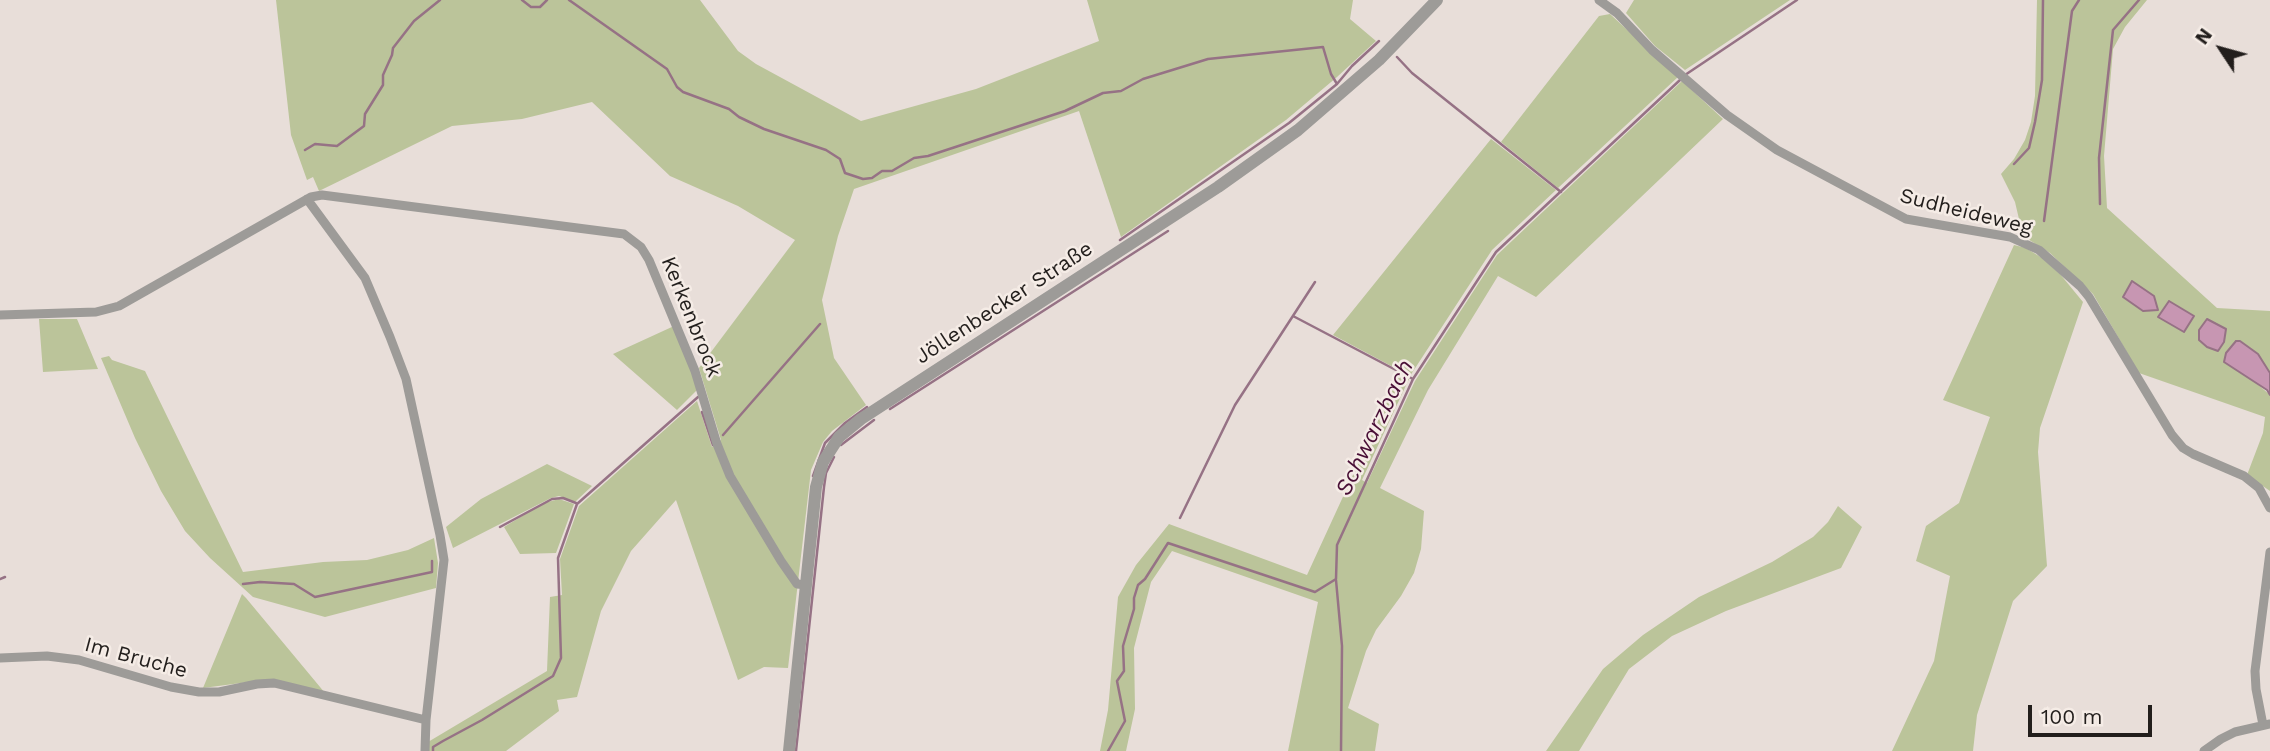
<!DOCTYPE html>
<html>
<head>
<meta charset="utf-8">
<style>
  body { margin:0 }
  #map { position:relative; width:2270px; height:751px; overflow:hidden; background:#e8ded9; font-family:"Work Sans",sans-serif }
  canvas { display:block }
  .north { position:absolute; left:2186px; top:14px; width:70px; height:70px; -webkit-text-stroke:5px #f5ece6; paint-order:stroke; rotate:306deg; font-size:19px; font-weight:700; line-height:28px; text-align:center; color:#221e1c }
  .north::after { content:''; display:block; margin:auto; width:24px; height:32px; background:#221e1c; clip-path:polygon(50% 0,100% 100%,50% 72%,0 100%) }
  .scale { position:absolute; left:2028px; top:705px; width:124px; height:32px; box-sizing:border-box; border:4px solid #221e1c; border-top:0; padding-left:9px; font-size:21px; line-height:24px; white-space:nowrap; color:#221e1c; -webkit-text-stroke:5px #f5ece6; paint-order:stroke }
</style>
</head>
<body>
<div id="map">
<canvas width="2270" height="751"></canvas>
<div class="north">N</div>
<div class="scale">100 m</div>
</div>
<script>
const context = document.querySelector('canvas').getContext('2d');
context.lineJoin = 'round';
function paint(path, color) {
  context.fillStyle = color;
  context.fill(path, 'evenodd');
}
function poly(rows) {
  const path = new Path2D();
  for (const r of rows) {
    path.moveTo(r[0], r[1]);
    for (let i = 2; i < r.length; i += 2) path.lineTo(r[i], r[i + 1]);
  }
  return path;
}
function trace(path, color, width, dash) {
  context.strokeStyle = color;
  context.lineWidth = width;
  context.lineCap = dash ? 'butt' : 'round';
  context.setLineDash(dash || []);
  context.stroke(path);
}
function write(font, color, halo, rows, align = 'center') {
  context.font = font + ' "Work Sans",sans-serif';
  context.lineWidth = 5;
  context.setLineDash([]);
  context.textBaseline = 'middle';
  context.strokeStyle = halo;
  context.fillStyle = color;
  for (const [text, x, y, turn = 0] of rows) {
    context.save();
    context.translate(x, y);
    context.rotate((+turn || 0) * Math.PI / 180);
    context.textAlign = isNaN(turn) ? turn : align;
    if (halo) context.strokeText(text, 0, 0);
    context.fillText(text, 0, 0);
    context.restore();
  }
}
const green = poly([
  [276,0,700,0,738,51,756,64,861,121,976,89,1099,41,1087,0,1353,0,1350,19,1376,41,1337,77,1286,120,1121,237,1079,111,854,189,838,236,822,300,834,358,866,405,832,431,823,442,811,470,788,668,764,667,738,680,676,500,631,551,601,611,577,697,557,700,559,711,506,751,429,751,428,742,547,671,550,597,562,595,560,559,579,506,697,401,712,447,721,440,699,368,795,240,738,206,670,176,592,102,522,119,452,126,319,191,313,177,307,180,291,135],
  [1634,0,1790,0,1685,70,1655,46,1626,13],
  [2037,0,2147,0,2125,27,2113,49,2104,156,2107,208,2217,308,2270,311,2270,373,2258,354,2255,382,2270,395,2270,491,2247,475,2263,433,2265,417,2139,373,2093,294,2050,253,2023,236,2015,202,2001,174,2014,159,2025,140,2031,122,2035,96],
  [1610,14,1678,77,1558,188,1501,142,1599,16],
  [1682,81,1723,119,1536,297,1498,276,1428,390,1380,488,1424,511,1421,549,1414,573,1401,596,1376,630,1366,651,1348,708,1379,724,1375,751,1288,751,1318,602,1172,551,1151,582,1134,648,1135,709,1126,751,1100,751,1108,710,1118,597,1136,565,1169,524,1307,575,1399,375,1409,379,1362,480,1367,483,1415,381,1497,255],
  [1491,139,1556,190,1492,250,1410,376,1333,335],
  [2014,245,2026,248,2042,258,2060,274,2083,302,2040,428,2038,452,2047,566,2013,601,1977,715,1973,751,1892,751,1934,661,1950,576,1916,561,1926,526,1959,503,1990,417,1943,400],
  [39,319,77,319,98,369,43,372],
  [674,326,698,389,677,410,613,354],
  [109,356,112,360,145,371,243,572,323,562,367,560,408,550,434,538,438,563,436,588,325,617,253,597,210,558,185,531,161,491,135,438,101,358],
  [547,464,592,486,575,502,559,496,551,498,453,548,446,527,481,499],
  [559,499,574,504,556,553,520,554,504,527,544,503],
  [1838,506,1862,527,1841,568,1726,611,1672,636,1629,669,1579,751,1546,751,1603,669,1643,635,1699,597,1772,562,1813,537,1828,522],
  [242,594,246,598,325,693,256,681,203,688]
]);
const water = poly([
  [2132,281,2154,296,2158,310,2143,311,2123,297,2132,281],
  [2169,301,2194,316,2184,332,2158,317,2169,301],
  [2207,319,2226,329,2224,342,2218,351,2207,347,2199,340,2199,330,2207,319],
  [2236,341,2240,341,2258,354,2270,373,2270,395,2267,390,2224,362,2226,353,2236,341]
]);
const stream = poly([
  [522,0,531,7,540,7,547,0],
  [569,0,667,69,677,87,683,92,729,109,739,117,764,129,826,150,840,159,845,173,863,179,872,178,882,171,892,171,914,158,928,156,1065,111,1103,93,1121,91,1143,79,1208,59,1323,47,1331,74,1337,84,1352,66,1379,41],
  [1397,57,1412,73,1561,192],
  [1685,75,1797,0],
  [305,150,315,144,337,146,364,126,365,114,383,85,383,75,392,55,393,48,414,21,440,0],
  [2014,164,2029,148,2035,122,2042,80,2043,0],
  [2100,204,2099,158,2113,30,2139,0],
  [2044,221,2072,11,2079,0],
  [1120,240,1289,123,1337,84],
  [1293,316,1413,379],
  [890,409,1168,231],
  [702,412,713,445],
  [723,435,820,324],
  [841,445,874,420],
  [813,476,825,443,845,423,867,407],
  [1180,518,1235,405,1315,282],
  [500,527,552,499,563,498,576,503],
  [0,579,5,577],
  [1336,580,1342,646,1341,751],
  [243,584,260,582,294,584,315,597,432,572,432,561],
  [433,751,433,747,443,741,482,720,553,676,561,658,558,558,577,504,698,397],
  [796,751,824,487,826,473,834,457],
  [1108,751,1125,721,1117,681,1124,671,1123,646,1134,609,1134,598,1138,585,1145,579,1168,543,1315,592,1336,579,1337,545,1413,379,1496,252,1680,80]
]);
const minor = poly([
  [1599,0,1617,13,1652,50,1727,115,1777,150,1906,219,2010,237,2039,250,2080,286,2089,297,2172,435,2183,448,2193,454,2244,476,2259,488,2270,508],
  [307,199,365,278,390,337,406,379,440,535,444,560,426,720,425,751],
  [0,315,96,312,119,306,311,197,322,195,624,234,641,247,649,260,695,371,717,444,730,476,781,561,797,584,807,585],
  [0,658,47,656,79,660,171,687,199,692,219,692,257,684,274,683,426,720],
  [2263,725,2256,689,2255,671,2270,552],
  [2204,751,2221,739,2235,732,2270,724]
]);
const tertiary = poly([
  [789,751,816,487,823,462,839,437,861,419,1218,187,1298,130,1379,60,1437,0]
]);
const streetNames = [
  ["Sudheideweg",1966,212,14],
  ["Jöllenbecker Straße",1004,303,-33],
  ["Kerkenbrock",691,317,68],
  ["Im Bruche",136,658,15]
];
const waterNames = [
  ["Schwarzbach",1375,428,-64]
];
paint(green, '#bbc49a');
paint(water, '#c796b2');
trace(water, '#967285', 2);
trace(stream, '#967285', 2.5);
trace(minor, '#9d9b98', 9);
trace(tertiary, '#9d9b98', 12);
write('21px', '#221e1c', '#f5ece6', streetNames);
write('italic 23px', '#490f36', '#f5ece6', waterNames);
</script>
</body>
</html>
